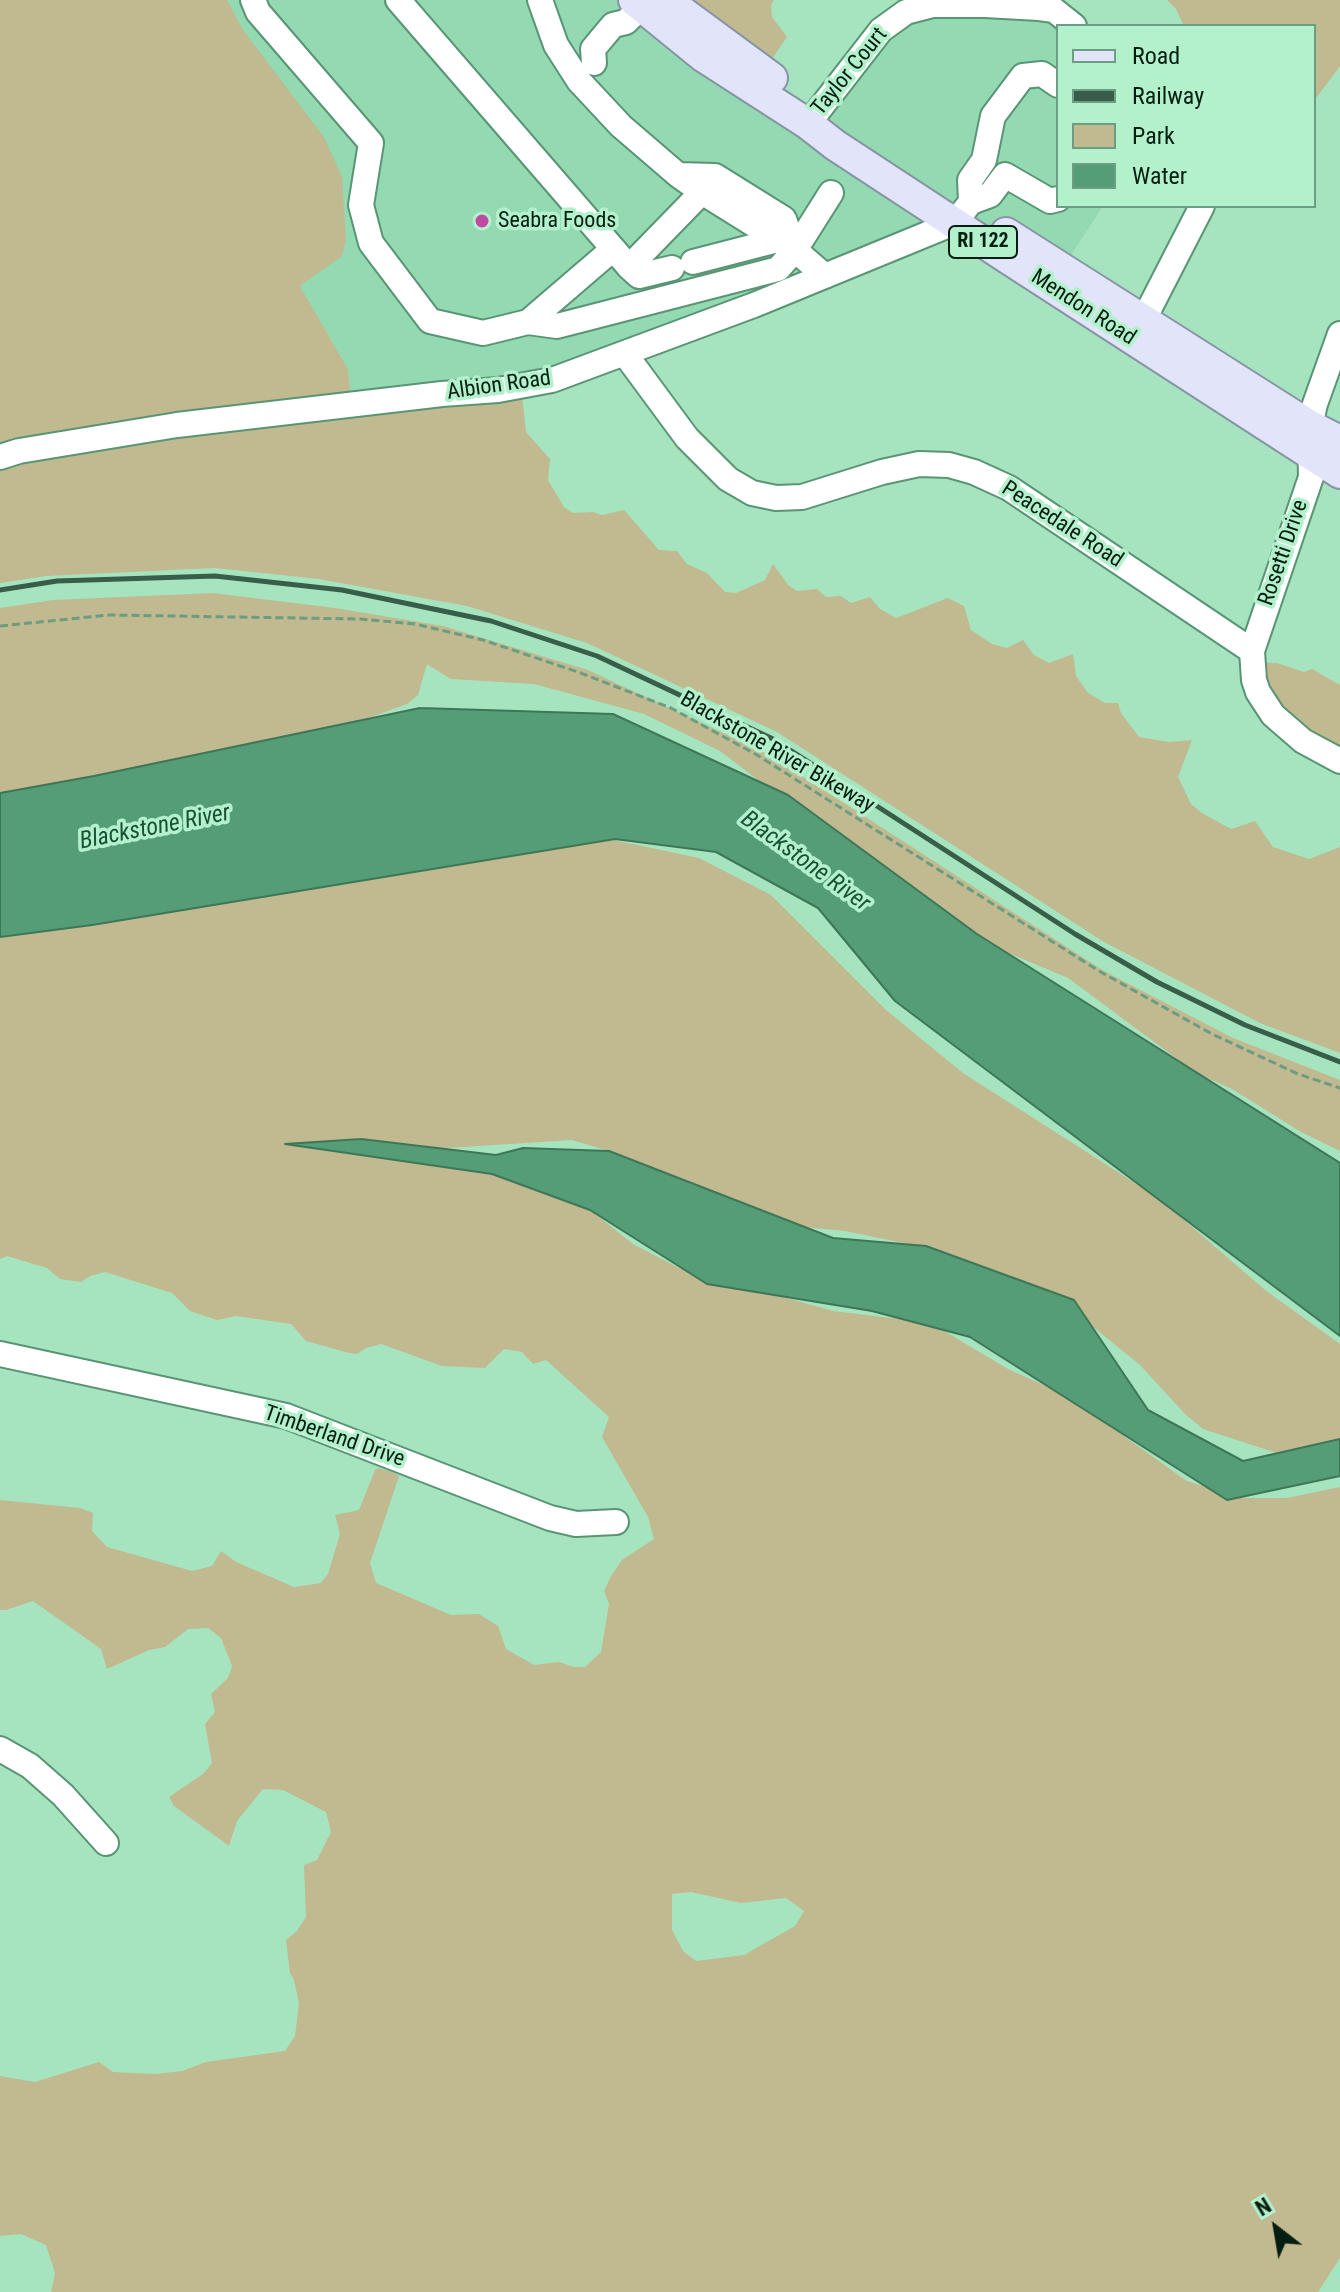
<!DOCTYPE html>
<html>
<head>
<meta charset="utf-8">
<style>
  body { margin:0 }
  #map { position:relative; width:1340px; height:2292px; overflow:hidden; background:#a6e4c0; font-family:"Roboto Condensed",sans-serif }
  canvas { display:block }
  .legend { position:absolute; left:1056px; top:24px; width:260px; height:184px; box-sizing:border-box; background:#b3f1cd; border:2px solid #6d9d82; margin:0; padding:10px 14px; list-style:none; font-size:24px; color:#051e11 }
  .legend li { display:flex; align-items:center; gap:16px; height:40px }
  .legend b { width:40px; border:2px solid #6d9d82 }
  .north { position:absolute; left:1236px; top:2188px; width:80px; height:80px; -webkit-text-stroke:6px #b3f1cd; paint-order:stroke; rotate:329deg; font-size:22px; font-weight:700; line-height:32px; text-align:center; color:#051e11 }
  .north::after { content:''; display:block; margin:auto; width:28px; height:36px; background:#051e11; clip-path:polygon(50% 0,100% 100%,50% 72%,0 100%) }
</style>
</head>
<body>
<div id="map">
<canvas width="1340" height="2292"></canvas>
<ul class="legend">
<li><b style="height:10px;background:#e2e5fa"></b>Road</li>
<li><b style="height:10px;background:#385d48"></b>Railway</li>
<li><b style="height:22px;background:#c1b990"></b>Park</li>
<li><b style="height:22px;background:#559d77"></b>Water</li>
</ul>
<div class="north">N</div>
</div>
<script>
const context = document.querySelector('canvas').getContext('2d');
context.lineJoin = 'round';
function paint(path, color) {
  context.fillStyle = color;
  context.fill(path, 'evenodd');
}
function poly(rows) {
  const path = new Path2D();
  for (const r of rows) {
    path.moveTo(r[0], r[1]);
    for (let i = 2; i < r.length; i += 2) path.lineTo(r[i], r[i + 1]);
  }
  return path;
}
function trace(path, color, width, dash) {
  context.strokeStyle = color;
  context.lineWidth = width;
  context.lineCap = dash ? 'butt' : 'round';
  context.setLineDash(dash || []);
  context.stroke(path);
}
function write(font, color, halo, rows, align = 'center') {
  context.font = font + ' "Roboto Condensed",sans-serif';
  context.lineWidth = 7;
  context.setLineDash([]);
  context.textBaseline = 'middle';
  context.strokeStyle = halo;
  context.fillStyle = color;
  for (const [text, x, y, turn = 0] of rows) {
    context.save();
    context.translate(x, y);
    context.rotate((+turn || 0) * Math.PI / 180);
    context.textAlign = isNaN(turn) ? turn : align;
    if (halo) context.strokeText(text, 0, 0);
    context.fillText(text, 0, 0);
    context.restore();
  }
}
const built = poly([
  [227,0,696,0,680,20,811,114,907,18,959,12,1048,19,1058,26,1058,206,1103,206,1057,277,973,222,631,359,352,408,348,369,300,286,342,255,346,241]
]);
const green = poly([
  [0,0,227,0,243,30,324,137,342,177,346,241,342,256,300,286,348,369,352,408,522,396,526,432,550,459,548,480,564,507,573,513,593,512,602,515,624,510,659,550,677,551,687,564,707,573,725,592,736,593,765,580,773,564,788,585,797,591,817,589,826,597,841,596,851,603,870,597,880,609,896,618,948,598,964,606,971,630,992,644,1007,648,1023,640,1034,655,1049,663,1073,654,1076,676,1088,693,1105,703,1118,703,1121,713,1139,737,1169,742,1192,740,1178,777,1191,804,1202,813,1231,829,1255,821,1273,847,1309,859,1340,847,1340,1053,1260,1023,1104,942,777,732,587,643,467,606,319,579,215,568,46,576,0,583],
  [696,0,774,0,771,5,772,17,787,37,763,72,680,21],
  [1167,0,1340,0,1340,66,1314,101,1314,26,1184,26,1176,9],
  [213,593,335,608,443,626,588,670,768,754,1104,971,1233,1038,1340,1080,1340,1151,1301,1132,1232,1089,1196,1073,1068,978,975,939,830,835,720,751,644,714,534,684,451,679,427,664,418,695,407,704,333,731,0,800,0,608,53,600],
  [1253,662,1277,663,1304,672,1312,669,1340,685,1340,753,1297,742],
  [595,836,699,858,771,895,886,1010,963,1073,1160,1199,1265,1290,1340,1344,1340,1445,1280,1454,1203,1429,1185,1414,1140,1365,1065,1304,918,1246,845,1231,754,1222,706,1204,619,1154,572,1140,432,1149,542,1186,575,1200,594,1213,633,1244,679,1268,833,1311,916,1321,941,1329,1008,1369,1066,1395,1187,1481,1243,1498,1287,1498,1340,1487,1340,2258,1318,2292,51,2292,55,2273,46,2245,21,2234,0,2236,0,2076,35,2082,99,2062,113,2072,156,2074,182,2071,206,2062,285,2051,295,2036,299,2003,294,1980,290,1973,286,1940,297,1931,306,1917,304,1865,317,1860,331,1832,326,1812,283,1790,263,1789,237,1821,229,1846,174,1806,169,1797,203,1774,212,1763,205,1724,215,1712,211,1694,228,1678,232,1666,221,1638,208,1628,188,1629,165,1647,149,1650,107,1669,101,1649,33,1601,6,1610,0,1610,0,1500,80,1508,93,1513,92,1531,107,1547,192,1571,212,1566,221,1551,236,1562,294,1587,321,1583,328,1574,340,1534,335,1515,359,1510,375,1470,378,1468,392,1472,399,1476,370,1563,376,1583,451,1615,479,1614,498,1626,506,1649,534,1665,559,1662,574,1667,585,1667,601,1652,609,1604,604,1591,611,1576,622,1560,654,1539,648,1517,602,1437,609,1417,546,1360,533,1364,522,1352,504,1349,485,1368,442,1366,381,1344,366,1348,357,1354,349,1353,306,1341,291,1324,236,1316,217,1320,190,1311,172,1293,105,1272,90,1276,81,1282,60,1279,47,1268,7,1256,0,1259,0,926],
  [691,1892,741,1903,786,1898,804,1911,795,1926,744,1955,696,1961,683,1951,672,1930,672,1894]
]);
const water = poly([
  [420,708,613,714,788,795,977,934,1340,1163,1340,1336,895,1001,818,908,716,852,615,839,92,925,0,937,0,793,94,776,420,708],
  [361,1139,496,1155,523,1148,609,1151,833,1238,926,1246,1074,1300,1148,1410,1243,1461,1340,1439,1340,1476,1227,1500,970,1337,872,1311,707,1284,590,1210,492,1174,285,1144,361,1139]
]);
const path = poly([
  [0,626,109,615,360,619,415,624,483,640,578,672,671,708,757,755,1099,971,1212,1034,1298,1074,1340,1088]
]);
const minor = poly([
  [253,0,258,12,371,143,361,205,371,243,430,321,483,333,528,322,613,249],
  [398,0,629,267,702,192],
  [540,0,556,45,579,81,621,126,678,175,702,192,795,250,825,276],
  [594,63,593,49,613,25,626,22,647,0],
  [808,124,881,30,906,12,933,5,985,5,1039,8,1054,10,1074,26],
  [678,175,715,176,784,219,795,250],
  [971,202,970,180,984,160,993,116,1023,76,1042,74,1058,85],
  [693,262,778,240],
  [629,267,639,276,672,268],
  [1143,321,1202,206],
  [528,322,557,326,778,269,795,250,831,193],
  [1340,334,1315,404,1310,426,1311,477,1252,651,1254,680,1258,692,1273,715,1303,741,1340,761],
  [625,354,687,438,728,479,752,493,776,498,802,497,882,472,919,464,949,465,974,472,1009,488,1252,651],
  [0,457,19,451,177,425,442,394,498,390,552,380,754,305,954,223,971,202,990,195,1005,175,1050,201,1058,199],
  [0,1354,286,1416,550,1518,576,1524,616,1522],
  [0,1749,30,1766,63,1795,106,1843]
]);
const major = poly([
  [634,0,704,57,808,124,835,145,1012,261,1340,473],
  [666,0,772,78],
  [1006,233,1310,426,1340,441]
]);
const rail = poly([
  [0,590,57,581,215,576,342,590,491,621,597,656,773,739,1075,934,1157,982,1245,1025,1340,1062]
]);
const markers = [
  [482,221,8,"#bf4aa1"]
];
const shields = [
  [983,242,68]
];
const shieldNames = [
  ["RI 122",983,242]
];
const streetNames = [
  ["Taylor Court",850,72,-51],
  ["Mendon Road",1083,308,33],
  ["Albion Road",499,386,-8],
  ["Peacedale Road",1062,525,33],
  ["Rosetti Drive",1284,553,-71],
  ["Blackstone River Bikeway",777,753,30],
  ["Timberland Drive",334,1437,19]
];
const poiNames = [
  ["Seabra Foods",498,221]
];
const waterNames = [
  ["Blackstone River",155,828,-11],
  ["Blackstone River",805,862,36]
];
paint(built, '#93d9b2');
paint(green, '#c1b990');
paint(water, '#559d77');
trace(water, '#3d7758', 2);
trace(minor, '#599574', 28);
trace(major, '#8894a6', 34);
trace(path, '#6c9d81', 3, [8, 4]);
trace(minor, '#fff', 24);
trace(major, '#e2e5fa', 30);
trace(rail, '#385d48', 5);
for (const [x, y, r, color] of markers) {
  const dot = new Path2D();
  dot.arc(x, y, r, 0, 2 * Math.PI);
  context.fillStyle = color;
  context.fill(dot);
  trace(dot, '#b3f1cd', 3);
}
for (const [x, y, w] of shields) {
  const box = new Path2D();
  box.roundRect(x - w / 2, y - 16, w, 32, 6);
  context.fillStyle = '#b3f1cd';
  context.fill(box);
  trace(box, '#051e11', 2);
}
write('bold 20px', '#051e11', null, shieldNames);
write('22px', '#051e11', '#b3f1cd', streetNames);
write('22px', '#051e11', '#b3f1cd', poiNames, 'left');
write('italic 24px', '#195036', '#b3f1cd', waterNames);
</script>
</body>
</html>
